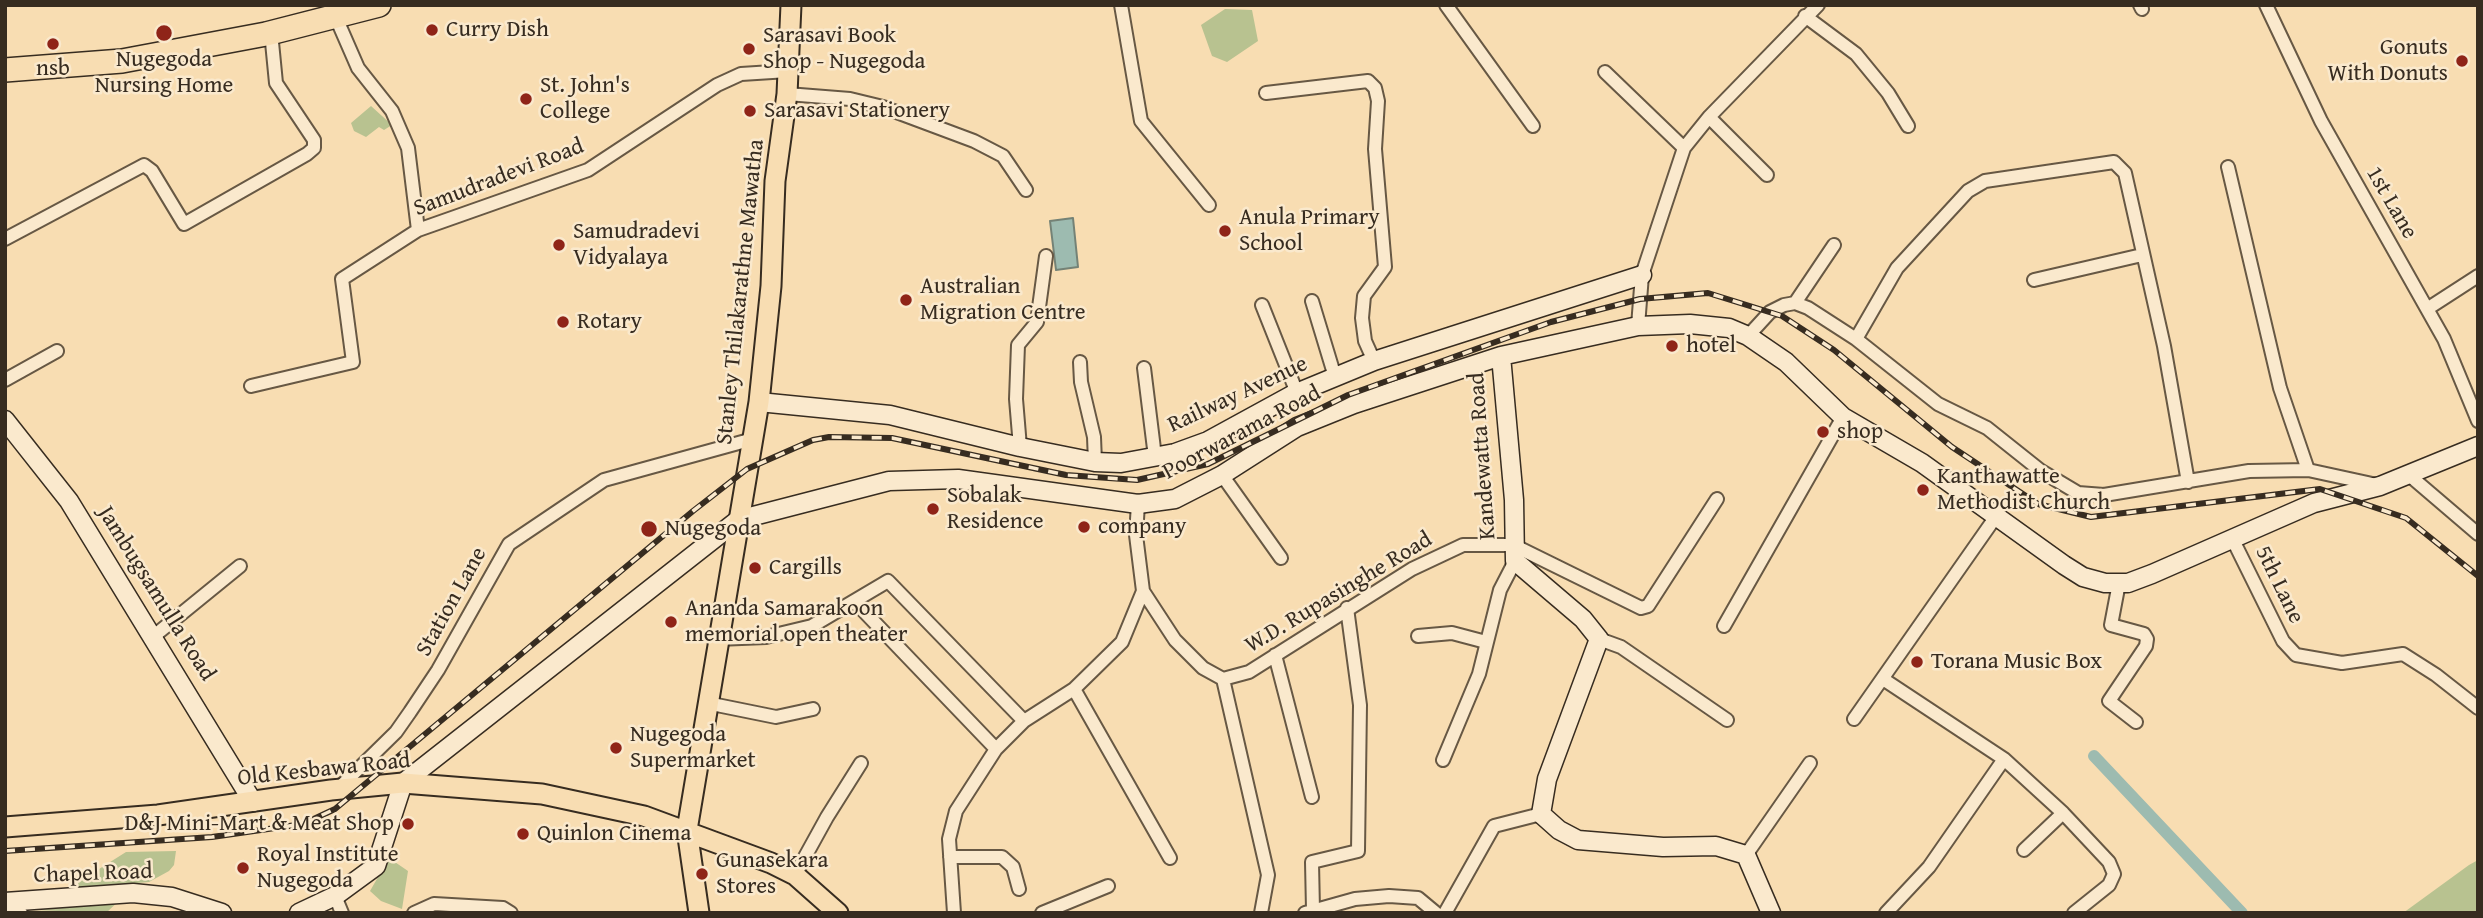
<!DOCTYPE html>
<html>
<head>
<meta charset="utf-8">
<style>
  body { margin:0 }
  #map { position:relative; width:2483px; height:918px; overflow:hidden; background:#f8ddb2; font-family:"Gentium Book Plus",serif }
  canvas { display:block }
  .frame { position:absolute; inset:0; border:7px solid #372c20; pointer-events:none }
</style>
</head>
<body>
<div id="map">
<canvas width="2483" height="918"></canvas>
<div class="frame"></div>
</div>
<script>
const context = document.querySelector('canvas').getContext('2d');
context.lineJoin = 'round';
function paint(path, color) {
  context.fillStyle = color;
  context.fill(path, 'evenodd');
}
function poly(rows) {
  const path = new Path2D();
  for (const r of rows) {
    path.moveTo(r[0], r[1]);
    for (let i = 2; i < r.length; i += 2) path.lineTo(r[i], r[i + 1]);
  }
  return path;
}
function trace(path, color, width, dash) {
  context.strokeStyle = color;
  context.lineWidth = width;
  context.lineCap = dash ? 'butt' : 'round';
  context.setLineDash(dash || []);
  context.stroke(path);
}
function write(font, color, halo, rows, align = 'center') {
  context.font = font + ' "Gentium Book Plus",serif';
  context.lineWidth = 5;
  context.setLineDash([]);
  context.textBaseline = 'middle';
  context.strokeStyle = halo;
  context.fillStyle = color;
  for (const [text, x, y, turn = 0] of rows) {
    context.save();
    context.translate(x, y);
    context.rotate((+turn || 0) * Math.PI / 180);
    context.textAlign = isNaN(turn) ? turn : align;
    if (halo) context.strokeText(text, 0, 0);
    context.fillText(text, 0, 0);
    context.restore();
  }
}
const green = poly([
  [1225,9,1252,10,1258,41,1227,62,1212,56,1201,25],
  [371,106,392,125,384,130,379,127,366,137,354,131,351,123],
  [176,851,174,865,169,871,149,882,138,883,106,913,34,910,126,852],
  [389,858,408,871,402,909,381,901,370,891],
  [2478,860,2478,913,2403,913,2469,865]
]);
const water = poly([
  [1073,218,1078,267,1056,270,1050,221,1073,218]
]);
const canal = poly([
  [2094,756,2242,913]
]);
const street = poly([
  [1121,5,1141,121,1209,205],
  [1446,5,1533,126],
  [2140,5,2142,9],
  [2266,5,2321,121,2444,339,2478,421],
  [334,13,358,68,392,111,408,148,418,230],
  [1805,16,1856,54,1888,93,1908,126],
  [1605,72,1684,148],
  [1266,93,1368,81,1375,88,1378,101,1375,149,1385,267,1364,296,1362,318,1365,341,1374,361],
  [787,94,850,99,883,107,974,141,1003,156,1026,190],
  [1709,117,1767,175],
  [2228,167,2280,388,2308,470],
  [5,239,144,165,152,171,184,224,307,154,314,148,314,140,276,83,271,32],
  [2034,280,2142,255],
  [1312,301,1335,377],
  [1795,303,1834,245],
  [1262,305,1297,393],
  [2427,309,2478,276],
  [1638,326,1642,275,1684,148,1709,117,1818,5],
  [1748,336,1770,312,1784,305,1795,303,1808,308,1856,339,1938,404,1987,428,2041,471,2078,493,2104,495,2249,471,2308,470,2377,485],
  [1856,339,1897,268,1968,191,1985,181,2114,162,2125,173,2164,346,2188,482],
  [1080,362,1081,382,1094,437,1095,462],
  [1144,368,1155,457],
  [5,380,57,351],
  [251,386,353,362,342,279,418,230,588,170,717,85,741,74,788,71],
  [1020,447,1016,399,1018,345,1037,322,1046,256],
  [1222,475,1281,558],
  [2409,475,2478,534],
  [2232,538,2283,641,2296,655,2342,663,2403,654,2436,675,2478,708],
  [2119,583,2111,625,2144,634,2147,639,2146,646,2109,701,2136,722],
  [1143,591,1175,640,1203,668,1223,679,1249,672,1412,569,1463,545,1513,545,1641,608,1648,606,1717,499],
  [855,602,996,749],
  [1724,626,1843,417],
  [154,636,240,566],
  [1418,636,1452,633,1486,642],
  [717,639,766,637,812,626,888,581,1024,721],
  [1599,639,1621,647,1727,720],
  [1275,655,1312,797],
  [1223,679,1268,875,1261,913],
  [1883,679,2004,759,2063,813,2109,862,2114,874,2109,885,2074,913],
  [1074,689,1170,858],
  [707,703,776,717,813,709],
  [1854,719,1997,515],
  [1443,760,1479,674,1500,590,1515,561],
  [338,789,396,732,410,712,438,670,509,544,604,480,753,439],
  [2024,850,2063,813],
  [1746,855,1810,763],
  [950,857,1002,857,1013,867,1019,889],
  [795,875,827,817,861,763],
  [335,896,342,913],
  [5,909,21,913],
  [1313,910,1312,862,1358,851,1360,705,1347,608],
  [414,913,434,904,503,908,511,913],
  [954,913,949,839,956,811,996,749,1024,721,1074,689,1122,642,1143,591,1136,535,1138,504],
  [1042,913,1108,886],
  [1305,913,1355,899,1389,896,1418,898,1436,913],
  [1445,913,1494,826,1541,814],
  [1886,913,1929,867,2004,759]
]);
const secondary = poly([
  [1501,356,1514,500,1515,561,1583,619,1599,639,1547,779,1541,814,1559,830,1578,840,1663,847,1716,846,1746,855,1771,913],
  [759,402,890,415,1020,447,1095,462,1121,463,1175,453,1208,441,1294,394,1374,361,1642,275],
  [5,420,69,501,253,802],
  [5,902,133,893,172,897,222,913],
  [299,913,335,896,376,866,403,783,738,520,889,481,958,479,1138,504,1175,499,1222,475,1297,427,1354,404,1501,356,1638,326,1690,324,1729,328,1748,336,1786,362,1843,417,1922,463,2064,565,2083,577,2105,583,2128,583,2152,574,2314,503,2380,486,2478,446]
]);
const primary = poly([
  [5,827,158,815,331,790,403,783,542,794,644,816,771,863,795,875,838,913],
  [699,913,687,830,759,402,771,286,775,181,787,94,791,5]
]);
const highway = poly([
  [5,70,122,61,266,34,379,5]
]);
const rail = poly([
  [5,851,212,837,303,824,335,809,693,511,747,469,813,440,829,437,892,438,1066,475,1137,480,1208,464,1348,395,1551,322,1640,299,1708,293,1782,316,1834,350,1952,447,2038,504,2091,517,2320,489,2406,518,2478,576]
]);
const markers = [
  [432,30,7,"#8f2418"],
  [164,33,9,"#8f2418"],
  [53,44,7,"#8f2418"],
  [749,49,7,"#8f2418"],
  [2462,61,7,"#8f2418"],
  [526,99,7,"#8f2418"],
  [750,111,7,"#8f2418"],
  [1225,231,7,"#8f2418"],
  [559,245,7,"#8f2418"],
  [906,300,7,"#8f2418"],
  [563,322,7,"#8f2418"],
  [1672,346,7,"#8f2418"],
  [1823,432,7,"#8f2418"],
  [1923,490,7,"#8f2418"],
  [933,509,7,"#8f2418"],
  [1084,527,7,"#8f2418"],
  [649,529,9,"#8f2418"],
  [755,568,7,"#8f2418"],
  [671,622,7,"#8f2418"],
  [1917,662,7,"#8f2418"],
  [616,748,7,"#8f2418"],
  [408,824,7,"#8f2418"],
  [523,834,7,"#8f2418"],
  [243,868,7,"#8f2418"],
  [702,874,7,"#8f2418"]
];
const poiNames = [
  ["Curry Dish",446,30],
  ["Sarasavi Book",763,36],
  ["Shop - Nugegoda",763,62],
  ["Gonuts",2448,48,"right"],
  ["With Donuts",2448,74,"right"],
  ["Nugegoda",164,60,"center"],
  ["Nursing Home",164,86,"center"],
  ["nsb",53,69,"center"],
  ["St. John's",540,86],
  ["College",540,112],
  ["Sarasavi Stationery",764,111],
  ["Anula Primary",1239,218],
  ["School",1239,244],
  ["Samudradevi",573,232],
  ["Vidyalaya",573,258],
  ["Australian",920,287],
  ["Migration Centre",920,313],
  ["Rotary",577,322],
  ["hotel",1686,346],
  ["shop",1837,432],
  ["Kanthawatte",1937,477],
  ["Methodist Church",1937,503],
  ["Sobalak",947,496],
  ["Residence",947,522],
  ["company",1098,527],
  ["Nugegoda",665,529],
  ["Cargills",769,568],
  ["Ananda Samarakoon",685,609],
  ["memorial open theater",685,635],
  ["Torana Music Box",1931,662],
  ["Nugegoda",630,735],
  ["Supermarket",630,761],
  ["D&J Mini-Mart & Meat Shop",394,824,"right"],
  ["Quinlon Cinema",537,834],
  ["Royal Institute",257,855],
  ["Nugegoda",257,881],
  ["Gunasekara",716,861],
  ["Stores",716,887]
];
const streetNames = [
  ["Samudradevi Road",499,178,-21],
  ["1st Lane",2391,203,60],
  ["Stanley Thilakarathne Mawatha",741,292,-84],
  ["Railway Avenue",1238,395,-25],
  ["Poorwarama Road",1242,433,-28],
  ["Kandewatta Road",1483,456,-94],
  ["5th Lane",2279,585,64],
  ["W.D. Rupasinghe Road",1339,593,-31],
  ["Jambugsamulla Road",156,594,58],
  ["Station Lane",452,602,-61],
  ["Old Kesbawa Road",324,770,-6],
  ["Chapel Road",93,874,-2]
];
paint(green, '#b8c290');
paint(water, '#9dbbb0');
trace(water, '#748276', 2);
trace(canal, '#9dbbb0', 12);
trace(street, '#675844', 16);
trace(secondary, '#372c20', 21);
trace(primary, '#372c20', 23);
trace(highway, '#372c20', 26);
trace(street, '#fae9cd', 12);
trace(secondary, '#fae9cd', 18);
trace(primary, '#f8ddb2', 19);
trace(highway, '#f8ddb2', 23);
trace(rail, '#372c20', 6);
trace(rail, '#fae9cd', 3.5, [10]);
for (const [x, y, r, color] of markers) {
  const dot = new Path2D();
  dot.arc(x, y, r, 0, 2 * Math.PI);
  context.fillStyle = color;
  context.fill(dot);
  trace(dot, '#fae9cd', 2.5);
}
write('23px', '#372c20', '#fae9cd', poiNames, 'left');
write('23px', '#372c20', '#fae9cd', streetNames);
</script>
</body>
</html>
